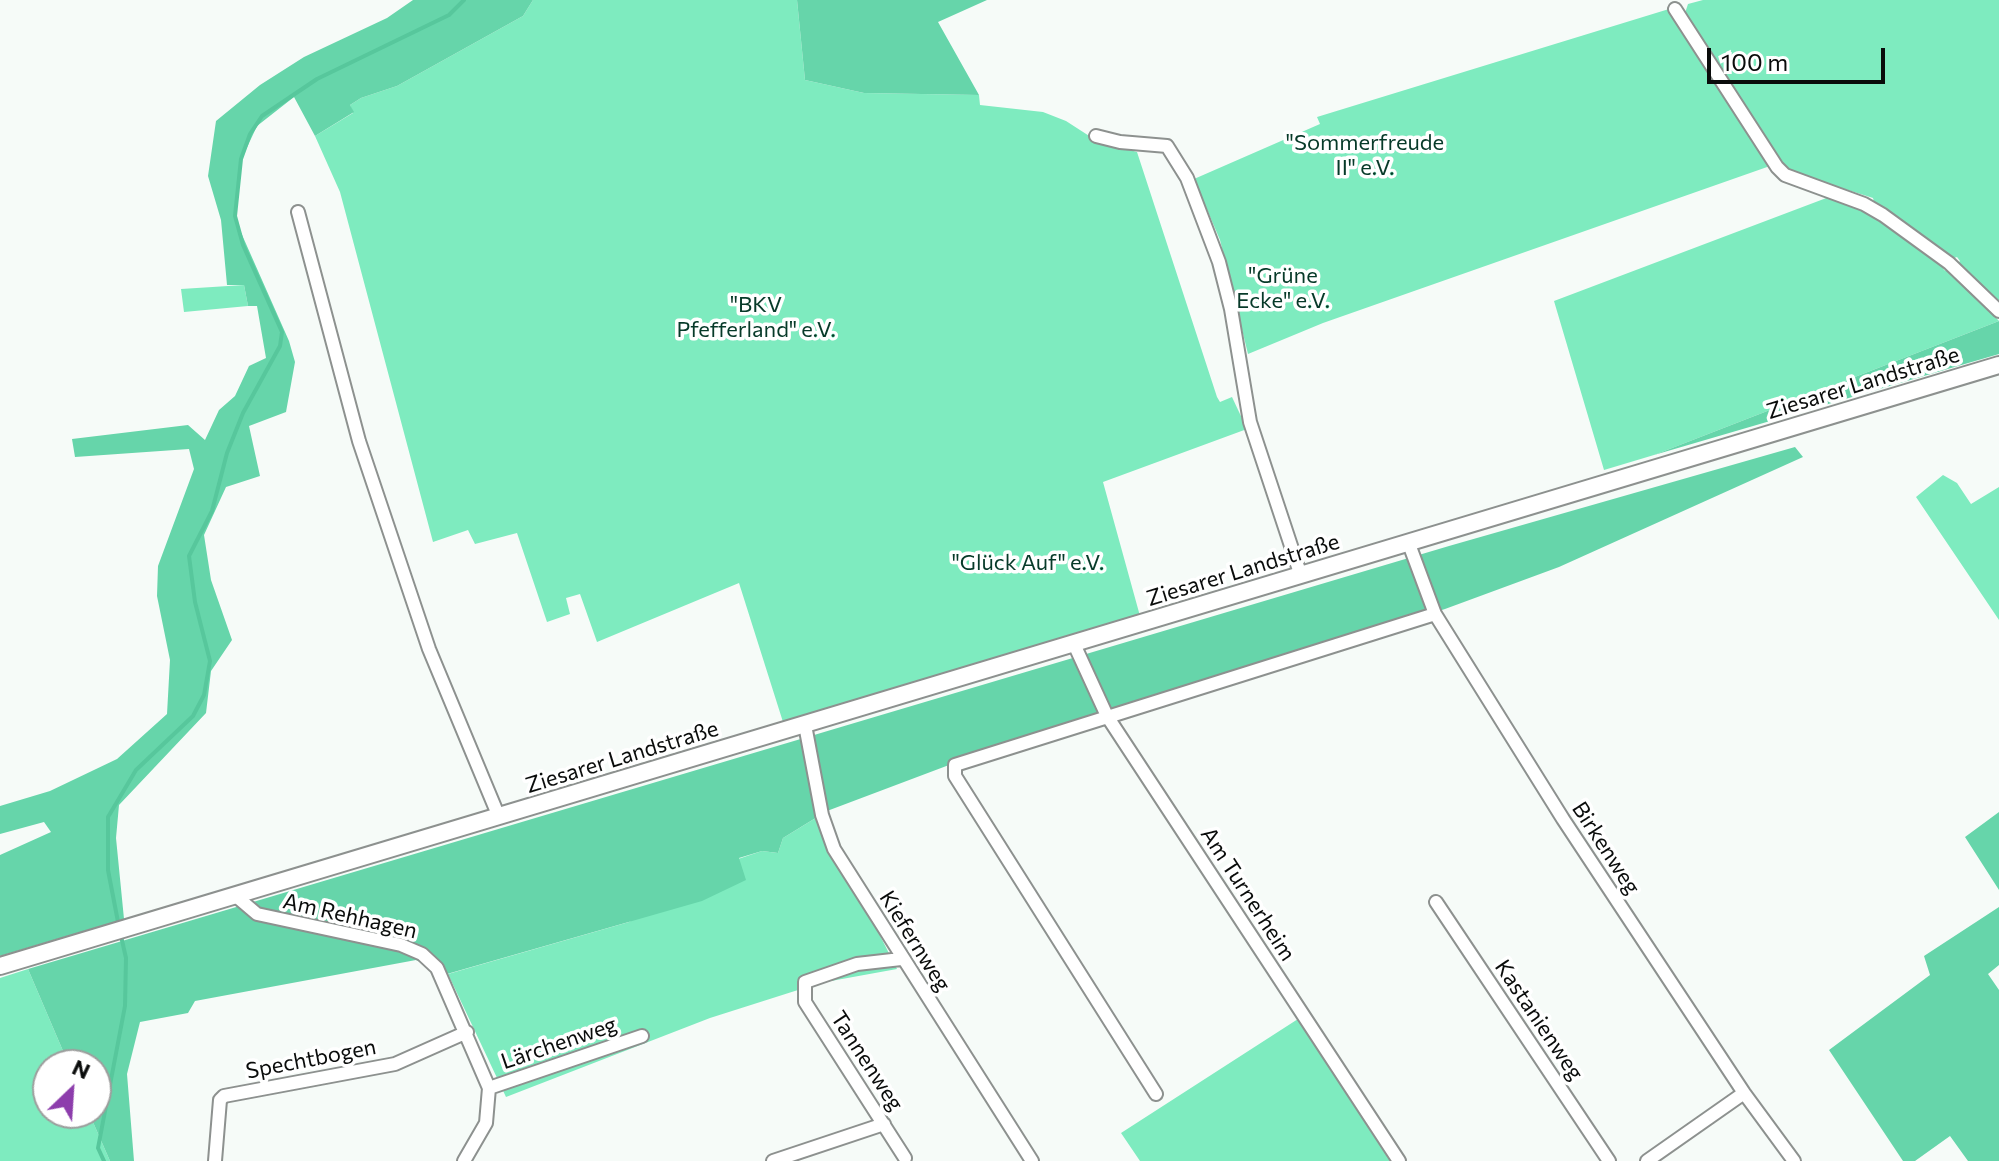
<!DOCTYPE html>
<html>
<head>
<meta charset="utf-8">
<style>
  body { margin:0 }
  #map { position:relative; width:1999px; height:1161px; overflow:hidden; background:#f6fbf8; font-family:Commissioner,sans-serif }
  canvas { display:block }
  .north { position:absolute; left:32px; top:1049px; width:80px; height:80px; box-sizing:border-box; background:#fff; border:2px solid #9d9e9d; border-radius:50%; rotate:25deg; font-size:22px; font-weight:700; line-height:32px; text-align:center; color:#0a0c0b }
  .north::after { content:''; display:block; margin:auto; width:28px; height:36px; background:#8d3dac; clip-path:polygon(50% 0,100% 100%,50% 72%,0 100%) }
  .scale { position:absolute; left:1707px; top:48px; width:178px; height:36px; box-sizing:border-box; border:4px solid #0a0c0b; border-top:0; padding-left:10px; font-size:24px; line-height:28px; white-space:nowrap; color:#0a0c0b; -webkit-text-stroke:6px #fff; paint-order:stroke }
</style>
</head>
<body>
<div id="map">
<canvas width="1999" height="1161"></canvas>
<div class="north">N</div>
<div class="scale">100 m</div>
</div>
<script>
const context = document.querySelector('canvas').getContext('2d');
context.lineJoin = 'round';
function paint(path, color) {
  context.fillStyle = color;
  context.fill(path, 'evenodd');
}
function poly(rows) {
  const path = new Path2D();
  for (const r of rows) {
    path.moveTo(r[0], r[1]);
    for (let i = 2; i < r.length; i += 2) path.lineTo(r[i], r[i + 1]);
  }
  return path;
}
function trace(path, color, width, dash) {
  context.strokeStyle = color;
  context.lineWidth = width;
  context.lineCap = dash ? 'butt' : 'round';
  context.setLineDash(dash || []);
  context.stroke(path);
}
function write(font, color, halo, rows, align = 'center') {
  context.font = font + ' Commissioner,sans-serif';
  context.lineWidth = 7;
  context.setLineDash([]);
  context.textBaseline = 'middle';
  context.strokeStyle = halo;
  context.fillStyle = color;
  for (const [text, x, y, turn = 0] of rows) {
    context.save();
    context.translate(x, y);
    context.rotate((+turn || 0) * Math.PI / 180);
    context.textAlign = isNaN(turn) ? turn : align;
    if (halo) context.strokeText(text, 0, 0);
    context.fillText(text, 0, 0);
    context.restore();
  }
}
const green = poly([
  [533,0,797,0,805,80,864,93,979,95,980,105,1043,112,1066,121,1097,141,1137,152,1217,397,1220,402,1232,397,1247,429,1103,482,1140,616,783,722,739,583,597,642,580,594,566,598,570,614,547,622,517,533,475,544,468,530,433,542,340,192,315,136,353,113,350,105,361,98,397,86,523,16],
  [1703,0,1999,0,1999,307,1956,266,1960,261,1957,257,1949,260,1874,202,1873,198,1785,170,1684,16,1688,4],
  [1669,9,1770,166,1323,323,1248,354,1220,240,1194,179,1320,124,1317,117],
  [1829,197,1880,217,1941,262,1944,270,1955,274,1999,321,1654,455,1604,470,1554,301],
  [244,285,248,306,184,312,181,289],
  [1943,475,1957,483,1971,504,1999,487,1999,620,1916,497],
  [819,816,897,969,820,983,710,1018,506,1097,448,974,629,922,738,859,762,851,778,853,783,838],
  [28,969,69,1065,48,1065,48,1113,89,1113,110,1161,0,1161,0,978],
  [1298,1019,1390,1161,1140,1161,1121,1133]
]);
const forest = poly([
  [413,0,533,0,523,16,397,86,361,98,350,105,354,112,315,136,294,97,257,126,242,158,235,219,289,341,295,362,286,412,249,426,260,476,226,487,204,535,211,580,232,640,211,671,206,713,119,805,116,838,124,919,0,956,0,855,51,832,44,822,0,834,0,806,50,791,117,759,167,714,170,660,157,596,158,566,194,469,189,449,75,457,72,439,188,425,205,440,219,410,235,396,249,366,266,358,257,306,248,306,244,285,227,285,221,220,208,176,216,121,260,85,304,57,387,18],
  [797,0,987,0,938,22,979,95,864,93,805,80],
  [1999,321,1999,354,1654,455],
  [1795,447,1803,457,1559,567,1445,609,957,762,827,811,783,838,778,853,762,851,739,858,746,880,702,901,447,974,416,960,195,1001,188,1013,140,1022,127,1074,134,1161,110,1161,89,1113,96,1113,96,1065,69,1065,28,969,1449,546],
  [1999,812,1999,890,1965,837],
  [1999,907,1999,965,1988,974,1999,990,1999,1161,1968,1161,1950,1136,1915,1161,1903,1161,1829,1050,1930,975,1924,956]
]);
const stream = poly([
  [119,927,108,870,108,817,136,770,193,716,204,695,210,661,195,602,189,556,212,511,227,453,243,413,280,346,282,332,243,245,235,216,241,159,250,134,262,116,317,79,449,15,464,0],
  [104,1161,98,1148,125,1006,126,958,121,936]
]);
const street = poly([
  [1675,9,1777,167,1785,175,1864,204,1883,215,1949,263,1999,311],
  [1096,136,1120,142,1167,146,1187,178,1219,262,1231,309,1250,422,1301,576],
  [298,212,359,441,429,649,499,817],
  [1409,544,1435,614,1563,819,1744,1093,1794,1161],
  [1074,644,1107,716,1399,1161],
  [805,725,822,815,834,849,1032,1161],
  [237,897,257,914,401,945,422,954,437,968,489,1088,486,1123,464,1161],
  [1436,902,1609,1161],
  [901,959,857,964,805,982,805,1002,905,1158],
  [489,1088,642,1036],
  [1156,1094,955,776,955,765,1435,614],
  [215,1161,220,1100,224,1096,395,1064,467,1032],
  [773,1161,884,1124],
  [1647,1161,1744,1093]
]);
const secondary = poly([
  [0,966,1999,365]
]);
const parkNames = [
  ["\"Sommerfreude",1365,143],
  ["II\" e.V.",1365,168],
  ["\"Grüne",1283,276],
  ["Ecke\" e.V.",1283,301],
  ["\"BKV",756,305],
  ["Pfefferland\" e.V.",756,330],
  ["\"Glück Auf\" e.V.",1028,563]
];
const streetNames = [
  ["Ziesarer Landstraße",1863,383,-17],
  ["Ziesarer Landstraße",1243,570,-17],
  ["Ziesarer Landstraße",622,757,-17],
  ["Birkenweg",1606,848,57],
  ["Am Turnerheim",1248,894,57],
  ["Am Rehhagen",350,916,13],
  ["Kiefernweg",915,941,58],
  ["Kastanienweg",1539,1020,56],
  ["Lärchenweg",559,1043,-19],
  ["Spechtbogen",311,1059,-11],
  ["Tannenweg",867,1061,57]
];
paint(green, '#7eebbf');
paint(forest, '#66d5aa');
trace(stream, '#57c79c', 4);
trace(street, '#8d918f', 16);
trace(secondary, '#8d918f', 20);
trace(street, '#fff', 12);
trace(secondary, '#fff', 16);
write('22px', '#073a29', '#fff', parkNames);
write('22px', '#0a0c0b', '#fff', streetNames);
</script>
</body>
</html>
